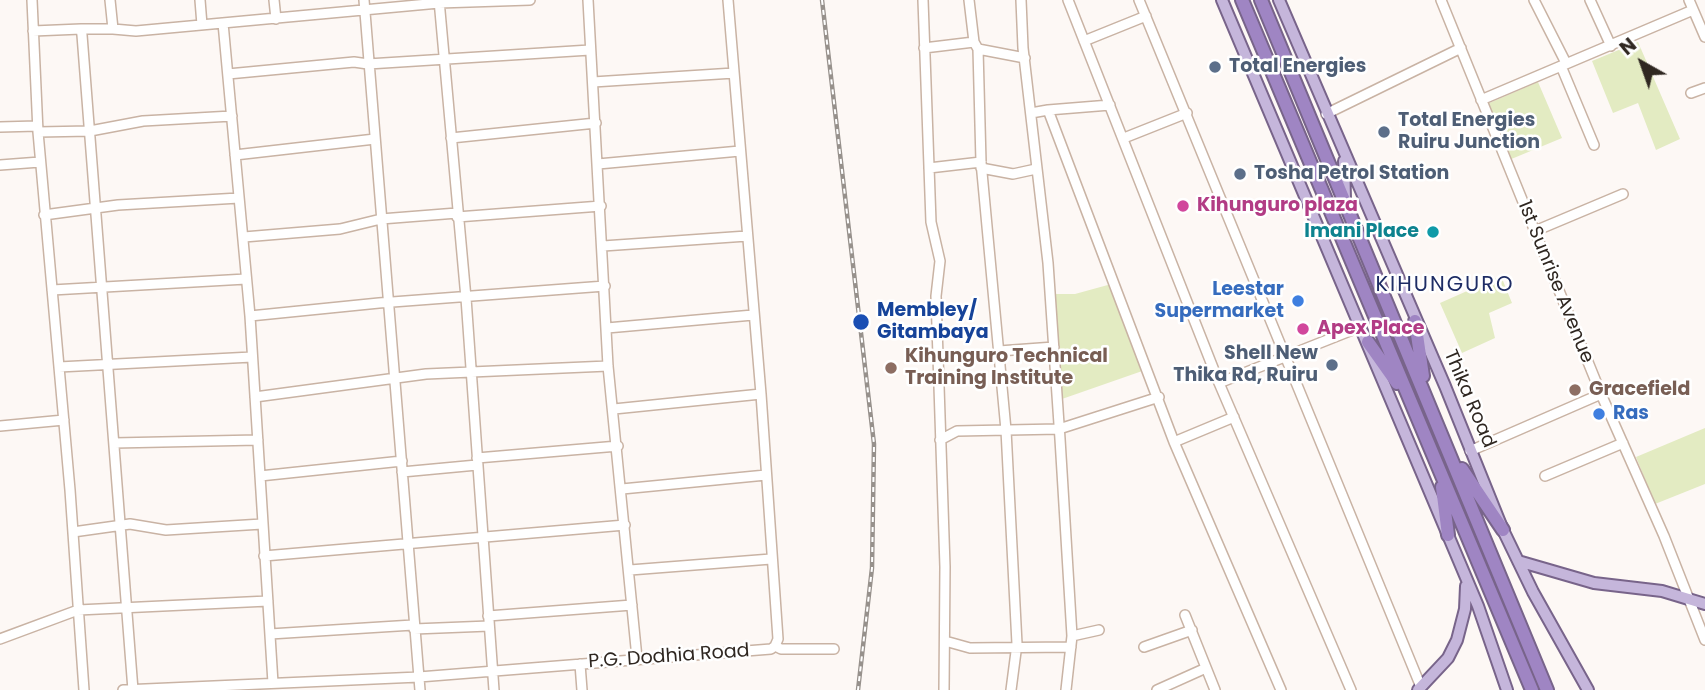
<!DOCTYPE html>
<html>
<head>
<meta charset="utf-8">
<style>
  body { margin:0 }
  #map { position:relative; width:1705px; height:690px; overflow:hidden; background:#fdf8f5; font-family:Poppins,sans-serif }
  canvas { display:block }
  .north { position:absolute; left:1607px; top:28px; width:70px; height:70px; -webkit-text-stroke:5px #fff; paint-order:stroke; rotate:320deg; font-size:19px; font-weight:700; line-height:28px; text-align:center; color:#2f2721 }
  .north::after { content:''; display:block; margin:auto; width:24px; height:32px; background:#2f2721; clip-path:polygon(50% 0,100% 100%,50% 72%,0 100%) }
</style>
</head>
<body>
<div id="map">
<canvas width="1705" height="690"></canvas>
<div class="north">N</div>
</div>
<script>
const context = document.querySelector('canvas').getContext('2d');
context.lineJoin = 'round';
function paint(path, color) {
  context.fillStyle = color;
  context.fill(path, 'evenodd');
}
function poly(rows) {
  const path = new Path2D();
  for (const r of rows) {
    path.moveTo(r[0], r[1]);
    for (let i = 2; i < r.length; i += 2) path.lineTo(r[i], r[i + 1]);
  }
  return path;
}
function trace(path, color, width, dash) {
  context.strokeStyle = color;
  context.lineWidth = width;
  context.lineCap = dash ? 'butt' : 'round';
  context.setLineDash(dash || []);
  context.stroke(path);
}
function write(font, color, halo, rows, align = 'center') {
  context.font = font + ' Poppins,sans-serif';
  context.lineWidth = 5;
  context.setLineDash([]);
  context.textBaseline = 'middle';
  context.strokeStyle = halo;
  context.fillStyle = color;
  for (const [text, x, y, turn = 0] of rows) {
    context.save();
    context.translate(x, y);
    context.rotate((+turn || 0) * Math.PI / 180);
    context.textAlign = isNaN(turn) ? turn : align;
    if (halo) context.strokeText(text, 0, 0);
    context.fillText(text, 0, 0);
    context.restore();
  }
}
const green = poly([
  [1638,42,1680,139,1656,150,1638,103,1613,113,1592,61],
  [1538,82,1562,138,1509,160,1487,104],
  [1501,276,1512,303,1489,313,1495,338,1462,353,1440,303],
  [1115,283,1148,369,1062,399,1054,294,1075,294],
  [1705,428,1705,484,1655,504,1636,457]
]);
const minor = poly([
  [32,0,38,132,70,490,84,690],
  [110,0,113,29,136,31,439,3,530,0],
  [200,0,202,25],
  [274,0,276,19],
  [364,0,420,690],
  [439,0,466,298,494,690],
  [588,0,608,366,637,658],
  [923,0,931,222,940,261,936,296,945,567,944,690],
  [969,0,974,42,978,49,981,162,1006,430,1017,644,1011,690],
  [1021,0,1023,48,1048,263,1060,439,1072,636,1066,690],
  [1068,0,1219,383,1351,690],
  [1139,0,1421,687],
  [1441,0,1601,394,1664,536,1705,640],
  [1534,0,1566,63],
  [1590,0,1611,46],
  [1689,0,1705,37],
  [223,23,250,316,273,683],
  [113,29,81,29,82,35,133,690],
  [33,31,81,29],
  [1084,41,1146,16],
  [924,48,974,42],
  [978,49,1025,58],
  [1561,66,1594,145],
  [228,74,354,62,368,64,590,50],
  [593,82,734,73],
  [1691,93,1705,88],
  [1481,100,1693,10],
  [1048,110,1110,105],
  [1031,113,1048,110,1174,442,1281,690],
  [1326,114,1461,48],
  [0,127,37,126],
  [38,132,90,131,143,121,232,116],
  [451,138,596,123],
  [1124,138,1187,113],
  [235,155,375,139],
  [598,164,740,151],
  [0,165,40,162],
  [929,168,981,162],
  [981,168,1013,174,1036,169],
  [44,215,118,205,239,198],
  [457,217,601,206],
  [1535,231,1623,194],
  [244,237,340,229,381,219,457,213],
  [603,246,747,236],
  [52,290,246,279],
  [250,316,379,303,605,286],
  [607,328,753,315],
  [999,351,1054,347],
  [59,367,252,357],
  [1219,383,1360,327],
  [255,397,426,374,608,366],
  [614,409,761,394],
  [0,426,64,420],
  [940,440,957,431,1059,429,1159,397],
  [1174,442,1234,417],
  [114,443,258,440],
  [1470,451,1601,394],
  [477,458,618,446],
  [402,472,477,465],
  [260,476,402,461],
  [1545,476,1623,443],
  [622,489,766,475],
  [73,532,130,524,166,530,262,524],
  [264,556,625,525],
  [630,570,771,559],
  [1185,615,1215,690],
  [488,616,632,605],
  [414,629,489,626],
  [270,634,413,625],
  [1072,636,1099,630],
  [0,639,78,610,268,601],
  [945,641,970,648,1071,647],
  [775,646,781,649,834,649],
  [1144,647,1192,630],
  [580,664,582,690],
  [123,690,419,677,771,649,775,646,778,639,761,394,728,0],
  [1157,690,1206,668]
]);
const major = poly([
  [1222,0,1478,606,1507,690],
  [1279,0,1445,386,1503,530,1533,592,1588,690],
  [1344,161,1345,198],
  [1518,561,1594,583,1662,591,1705,604],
  [1418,690,1448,658,1457,640,1465,609,1466,586]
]);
const highway = poly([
  [1242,0,1532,690],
  [1261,0,1547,690],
  [1415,321,1423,376],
  [1368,342,1397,383],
  [1462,469,1503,530],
  [1442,487,1448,535]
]);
const rail = poly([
  [822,0,874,444,872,568,858,690]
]);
const markers = [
  [1215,67,7,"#5c6f8a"],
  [1384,132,7,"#5c6f8a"],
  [1240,174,7,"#5c6f8a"],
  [1183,206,7,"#d1479c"],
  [1433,232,7,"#0f9aa8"],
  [1298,301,7,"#3f7fe0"],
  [861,322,9,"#1a4fb4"],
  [1303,329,7,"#d1479c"],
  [1332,365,7,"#5c6f8a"],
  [891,368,7,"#8d6e63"],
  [1575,390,7,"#8d6e63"],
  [1599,414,7,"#3f7fe0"]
];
const serviceNames = [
  ["Total Energies",1229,67],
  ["Total Energies",1398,121],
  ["Ruiru Junction",1398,143],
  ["Tosha Petrol Station",1254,174],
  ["Shell New",1318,354,"right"],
  ["Thika Rd, Ruiru",1318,376,"right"]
];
const hotelNames = [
  ["Kihunguro plaza",1197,206],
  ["Apex Place",1317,329]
];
const cultureNames = [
  ["Imani Place",1419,232]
];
const streetNames = [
  ["1st Sunrise Avenue",1555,282,68],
  ["Thika Road",1469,399,67],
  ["P.G. Dodhia Road",669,657,-4]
];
const shopNames = [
  ["Leestar",1284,290],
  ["Supermarket",1284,312],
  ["Ras",1613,414,"left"]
];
const transitNames = [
  ["Membley/",877,311],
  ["Gitambaya",877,333]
];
const educationNames = [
  ["Kihunguro Technical",905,357],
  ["Training Institute",905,379],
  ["Gracefield",1589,390]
];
const neighbourhoodNames = [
  ["KIHUNGURO",1445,286]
];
paint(green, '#e3ebc2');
trace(minor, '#c9b3a4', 12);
trace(major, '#78648a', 14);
trace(highway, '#78648a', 16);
trace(minor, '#fff', 9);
trace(major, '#c5b6db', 10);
trace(highway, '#9f85c3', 12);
trace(rail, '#97918c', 4.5);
trace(rail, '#fff', 2, [5]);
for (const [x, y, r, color] of markers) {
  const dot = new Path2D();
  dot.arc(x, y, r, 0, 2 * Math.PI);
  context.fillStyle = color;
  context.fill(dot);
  trace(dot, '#fff', 2.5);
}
write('bold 19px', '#4e5e75', '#fff', serviceNames, 'left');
write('bold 19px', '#b23c85', '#fff', hotelNames, 'left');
write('bold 19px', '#0d838f', '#fff', cultureNames, 'right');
write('19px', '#2f2721', '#fff', streetNames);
write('bold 19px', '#366cbe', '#fff', shopNames, 'right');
write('bold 19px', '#164399', '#fff', transitNames, 'left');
write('bold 19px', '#785e54', '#fff', educationNames, 'left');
context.letterSpacing = '2px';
write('21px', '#1f2d65', '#fff', neighbourhoodNames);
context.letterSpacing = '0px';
</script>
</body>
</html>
